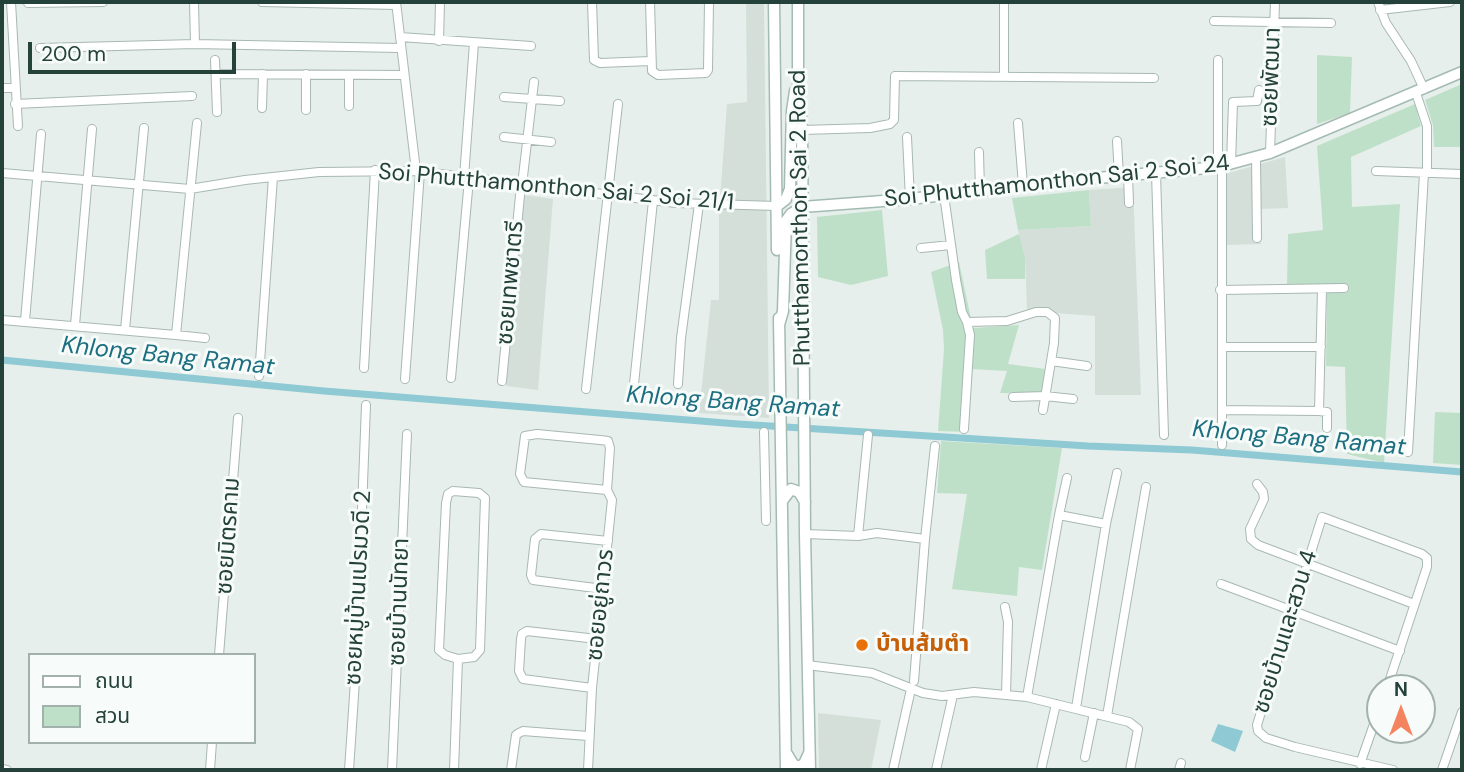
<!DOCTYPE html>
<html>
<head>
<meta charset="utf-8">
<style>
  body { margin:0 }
  #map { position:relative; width:1464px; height:772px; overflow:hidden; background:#e6efeb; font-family:"DM Sans","Noto Sans Thai",sans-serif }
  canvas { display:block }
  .frame { position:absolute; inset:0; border:4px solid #24423a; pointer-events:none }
  .legend { position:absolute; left:28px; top:653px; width:228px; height:91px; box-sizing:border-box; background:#f7fbf9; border:2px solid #a3b1ad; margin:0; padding:9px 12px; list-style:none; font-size:21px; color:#24423a }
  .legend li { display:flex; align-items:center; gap:14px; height:35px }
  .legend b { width:35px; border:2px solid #a3b1ad }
  .north { position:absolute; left:1366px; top:674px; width:70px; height:70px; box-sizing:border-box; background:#f7fbf9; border:2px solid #a3b1ad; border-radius:50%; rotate:0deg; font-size:19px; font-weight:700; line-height:28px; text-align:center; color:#24423a }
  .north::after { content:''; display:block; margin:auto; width:24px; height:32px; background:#f4845f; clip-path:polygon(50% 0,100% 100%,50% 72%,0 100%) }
  .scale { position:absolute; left:28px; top:42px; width:208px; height:32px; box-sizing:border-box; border:4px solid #24423a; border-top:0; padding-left:9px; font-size:21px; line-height:24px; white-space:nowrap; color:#24423a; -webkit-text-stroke:5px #f7fbf9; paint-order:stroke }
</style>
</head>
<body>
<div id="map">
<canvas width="1464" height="772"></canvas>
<div class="frame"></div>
<ul class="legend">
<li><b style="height:9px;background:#fff"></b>ถนน</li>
<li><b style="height:19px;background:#bfe0c8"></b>สวน</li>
</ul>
<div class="north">N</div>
<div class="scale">200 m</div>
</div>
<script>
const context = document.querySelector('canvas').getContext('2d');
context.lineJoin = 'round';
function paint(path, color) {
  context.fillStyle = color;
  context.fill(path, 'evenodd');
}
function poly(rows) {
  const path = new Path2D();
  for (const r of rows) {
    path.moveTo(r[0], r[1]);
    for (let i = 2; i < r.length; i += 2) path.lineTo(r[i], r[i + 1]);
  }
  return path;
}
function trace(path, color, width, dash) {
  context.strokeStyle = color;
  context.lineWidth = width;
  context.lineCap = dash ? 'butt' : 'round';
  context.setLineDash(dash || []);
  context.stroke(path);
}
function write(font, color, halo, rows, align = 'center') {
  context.font = font + ' "DM Sans","Noto Sans Thai",sans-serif';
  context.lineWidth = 6;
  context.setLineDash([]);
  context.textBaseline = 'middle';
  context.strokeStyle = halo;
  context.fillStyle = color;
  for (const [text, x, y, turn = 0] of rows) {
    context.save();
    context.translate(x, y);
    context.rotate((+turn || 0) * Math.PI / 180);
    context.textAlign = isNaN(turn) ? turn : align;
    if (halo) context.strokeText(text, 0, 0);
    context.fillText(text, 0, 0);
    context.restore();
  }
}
const built = poly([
  [746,2,764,2,769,418,699,413,711,300,719,300,719,212,727,104,747,102],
  [1285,157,1288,208,1260,209,1261,244,1226,245,1225,174],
  [1133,187,1141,395,1095,395,1095,316,1027,311,1025,257,1018,230,1091,226,1089,190],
  [524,195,553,199,538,390,506,386],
  [818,713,881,720,871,770,819,770]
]);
const green = poly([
  [1317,55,1352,57,1350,113,1317,124],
  [1462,84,1462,147,1434,147,1433,125,1425,100],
  [1415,104,1421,126,1351,157,1352,207,1400,204,1384,463,1347,454,1345,367,1326,366,1327,287,1287,286,1288,234,1323,230,1317,146],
  [1089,190,1091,226,1018,230,1012,198],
  [882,210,888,276,851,285,818,277,817,217],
  [1019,234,1025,257,1025,279,987,279,985,250],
  [959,262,973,328,1019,325,1008,364,1046,369,1042,394,1000,393,1007,371,971,369,967,432,938,431,944,349,943,330,931,272],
  [1435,412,1462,413,1462,465,1433,463],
  [941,441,1062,448,1042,570,1019,567,1017,596,952,589,967,494,937,493]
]);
const water = poly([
  [1218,724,1243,731,1235,752,1211,741]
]);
const canal = poly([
  [2,360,324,391,738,424,1088,446,1192,450,1462,472]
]);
const street = poly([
  [11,2,18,126],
  [194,2,195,44],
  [262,2,396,5],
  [396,2,416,171],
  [592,2,594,60,600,63,651,61],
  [650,2,652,71,658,75,706,73,708,70,709,2],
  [1378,2,1386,23,1411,61,1424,89],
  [28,3,103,2],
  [1380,10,1450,2],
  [1214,21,1331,23],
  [400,37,531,46],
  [439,41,440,2],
  [40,48,195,44,400,48],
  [215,60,217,112],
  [1218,60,1218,167],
  [216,74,404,75],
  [349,75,349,106],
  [1004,76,1004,2],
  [2,88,14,88],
  [1416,93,1427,126,1427,173],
  [504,97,560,101],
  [15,104,192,96],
  [262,108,263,74],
  [306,110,306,74],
  [1018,123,1023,185],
  [802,130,870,128,890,124,894,120,895,76,1154,78],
  [504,137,551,142],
  [907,137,910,199],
  [1117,141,1119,176],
  [979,152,980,191],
  [1270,153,1275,2],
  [1256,157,1257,238],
  [1231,164,1233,102,1257,101,1259,90],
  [1222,167,1222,445],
  [1376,171,1462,174],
  [2,173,190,189,245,180,319,172,416,171,676,203,777,206],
  [1156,173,1164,435],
  [1128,175,1129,203],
  [464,177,474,43],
  [522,185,534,82],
  [944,195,956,280,962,312,967,322,1007,321,1036,312,1047,312,1055,318,1054,343,1043,410],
  [921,248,951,245],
  [1220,290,1344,288],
  [2,320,176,335,197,123],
  [25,321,41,134],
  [75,325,92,129],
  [125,330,144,128],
  [176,335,205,338],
  [1222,347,1321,347],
  [1051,361,1087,366],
  [364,368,375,170],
  [259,376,273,177],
  [451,378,469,179],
  [405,379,420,172],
  [502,381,521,185],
  [634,384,653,201],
  [678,384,681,338,699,204],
  [586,389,618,104],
  [1013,397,1045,396,1073,399],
  [1222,410,1319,411,1322,289],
  [1319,411,1327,412,1327,428],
  [964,429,970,335,967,322],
  [764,432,766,521],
  [1408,452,1424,173],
  [1257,484,1263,492,1264,499,1250,529,1251,539,1258,545,1414,604],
  [453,491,479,493,485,498,480,650,474,657,458,659,445,655,439,650,446,503,448,494,453,491],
  [1059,515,1067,478],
  [805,534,858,536,877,533,925,539,914,681],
  [858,536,868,435],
  [925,539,935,446],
  [1221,584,1400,651],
  [603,589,533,580,531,575,535,539,541,534,608,541],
  [1005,607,1008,622,1006,695],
  [219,655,238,418],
  [807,665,872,673,923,693,942,696,974,692,1027,697,1129,722,1138,729,1130,770],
  [592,688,523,679,519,671,521,639,522,634,527,631,597,639],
  [1387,688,1427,567,1427,558,1422,554,1322,517,1257,725,1258,731,1266,738,1295,747,1393,770],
  [1027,697,1059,515,1106,524],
  [1076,708,1106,524,1117,473],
  [1107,716,1146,487],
  [1085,757,1094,713],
  [1360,764,1380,707],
  [2,769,7,770],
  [210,770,212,742],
  [349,770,356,666,366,405],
  [392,770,407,434],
  [454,770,458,659],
  [511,770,516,735,519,733,523,731,588,736],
  [588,770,592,688,612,500,607,490,610,448,608,441,600,440,537,434,525,436,520,474,524,482,607,490],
  [893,770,911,689],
  [936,770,953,695],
  [1041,770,1056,704],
  [1179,770,1181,763],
  [1442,770,1462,712]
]);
const secondary = poly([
  [774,2,777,250],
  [798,2,798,81,802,130,805,534,810,770],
  [777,206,786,199,790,189,792,111,795,91],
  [779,318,786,770],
  [779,325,783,311,786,221,791,214,802,207,910,199,1054,182,1218,167,1270,153,1462,72],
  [782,501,791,489,799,492,805,502],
  [787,754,793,764,798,767,804,764,809,753]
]);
const markers = [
  [862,645,7,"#e8710a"]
];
const streetNames = [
  ["ซอยพัฒนา",1272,77,-88],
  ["Soi Phutthamonthon Sai 2 Soi 24",1057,182,-6],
  ["Soi Phutthamonthon Sai 2 Soi 21/1",556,188,5],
  ["Phutthamonthon Sai 2 Road",801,218,-91],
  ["ซอยเทพชาตรี",511,283,-85],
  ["ซอยมิตรคาม",229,536,-86],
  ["ซอยหมู่บ้านเปรมวดี 2",359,588,-87],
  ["ซอยบ้านนัทยา",400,602,-88],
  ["ซอยอยู่ถาวร",601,605,-84],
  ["ซอยบ้านและสวน 4",1286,632,-73]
];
const foodNames = [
  ["บ้านส้มตำ",876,645]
];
const waterNames = [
  ["Khlong Bang Ramat",168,357,6],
  ["Khlong Bang Ramat",733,403,4],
  ["Khlong Bang Ramat",1299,439,5]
];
paint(built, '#d4dfda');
paint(green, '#bfe0c8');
paint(water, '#8ec9d4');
trace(canal, '#8ec9d4', 7);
trace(street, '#a8b8b2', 10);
trace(secondary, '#a4bbb3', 13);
trace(street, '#fff', 8);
trace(secondary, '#fff', 10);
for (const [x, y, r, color] of markers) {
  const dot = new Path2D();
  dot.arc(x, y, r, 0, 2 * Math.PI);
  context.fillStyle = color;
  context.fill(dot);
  trace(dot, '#f7fbf9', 2.5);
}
write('23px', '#24423a', '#f7fbf9', streetNames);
write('bold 23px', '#c56008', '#f7fbf9', foodNames, 'left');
write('italic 24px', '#1c6f80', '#f7fbf9', waterNames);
</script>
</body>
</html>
